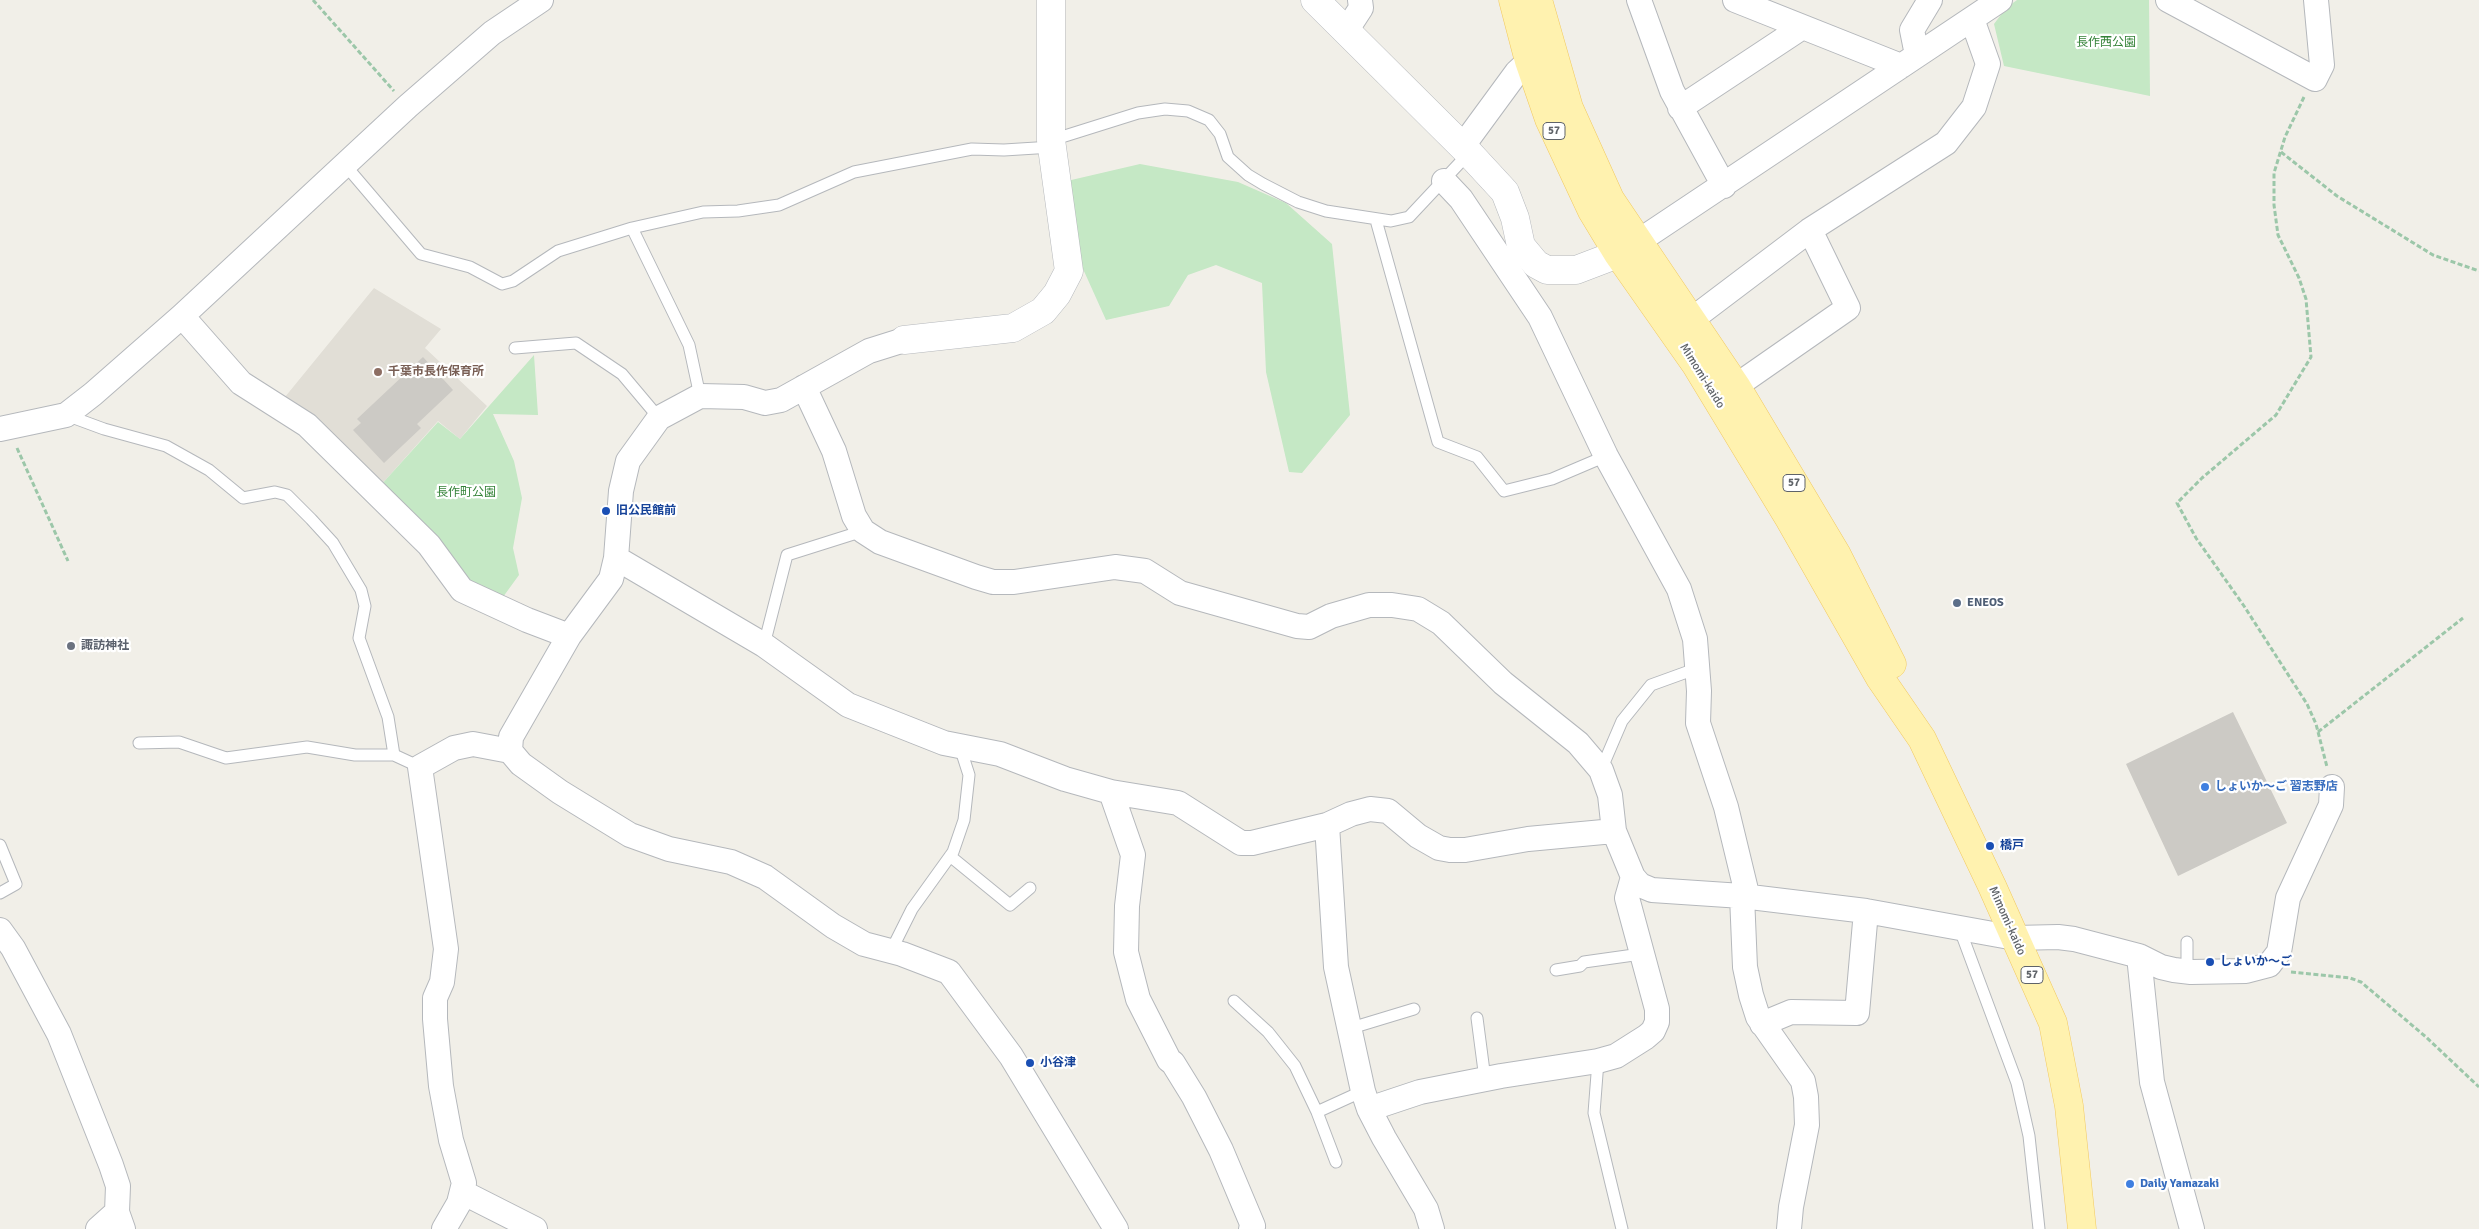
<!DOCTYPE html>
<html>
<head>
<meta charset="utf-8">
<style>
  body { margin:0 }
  canvas { display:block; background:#f1efe8 }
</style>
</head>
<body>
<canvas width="2479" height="1229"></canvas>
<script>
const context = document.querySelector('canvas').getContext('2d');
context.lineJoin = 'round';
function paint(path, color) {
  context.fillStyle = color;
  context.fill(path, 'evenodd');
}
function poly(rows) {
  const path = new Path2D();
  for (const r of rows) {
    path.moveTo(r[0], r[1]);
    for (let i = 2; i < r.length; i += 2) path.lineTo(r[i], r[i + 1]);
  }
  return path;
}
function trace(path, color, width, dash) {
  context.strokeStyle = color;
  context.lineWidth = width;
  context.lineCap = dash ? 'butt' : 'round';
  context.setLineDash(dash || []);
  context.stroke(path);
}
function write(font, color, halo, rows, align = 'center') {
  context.font = font + ' Signika,"Noto Sans JP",sans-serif';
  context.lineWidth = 4.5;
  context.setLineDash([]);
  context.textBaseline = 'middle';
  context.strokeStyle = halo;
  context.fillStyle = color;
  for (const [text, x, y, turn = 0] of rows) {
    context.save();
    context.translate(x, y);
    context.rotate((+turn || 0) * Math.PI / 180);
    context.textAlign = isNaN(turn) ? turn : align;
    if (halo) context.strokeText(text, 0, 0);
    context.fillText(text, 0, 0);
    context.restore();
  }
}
const education = poly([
  [374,288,441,329,425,348,487,406,460,439,438,421,380,486,310,412,285,397]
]);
const green = poly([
  [2017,0,2149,0,2150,96,2004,66,1994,24,2006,8],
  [1140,164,1238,182,1286,203,1332,244,1350,415,1302,473,1289,472,1266,372,1262,283,1216,265,1188,275,1169,306,1106,320,1079,260,1067,181],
  [534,355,538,415,493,414,514,461,522,498,513,548,519,575,503,597,465,581,380,486,438,422,460,439]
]);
const building = poly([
  [423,357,453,390,417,424,421,428,384,463,353,430,361,423,357,419],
  [2233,712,2287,823,2178,876,2126,764]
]);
const path = poly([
  [313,0,394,91],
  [2304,97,2285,137,2274,173,2274,205,2278,235,2299,278,2306,299,2311,357,2276,415,2202,478,2177,503,2196,538,2244,606,2307,704,2316,724,2327,767],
  [2281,152,2337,196,2433,255,2479,271],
  [17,448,68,561],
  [2318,732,2463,618],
  [2291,972,2350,978,2361,982,2426,1037,2479,1087]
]);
const service = poly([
  [1052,140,1138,113,1165,109,1188,111,1209,120,1220,134,1228,157,1248,175,1263,184,1298,202,1326,211,1391,221,1409,217,1469,153],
  [346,166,421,254,470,267,502,284,513,281,558,251,632,228,703,212,738,211,779,205,854,172,972,149,1004,150,1052,147],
  [1376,220,1438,442,1477,457,1504,491,1552,479,1606,456],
  [632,228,689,345,700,396],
  [515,348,576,343,622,374,659,418],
  [66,415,104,429,166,446,209,470,243,498,275,492,287,495,311,519,333,543,361,590,365,606,359,638,388,717,394,755],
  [764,645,787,555,863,531],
  [139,743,179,742,226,758,307,747,355,755,394,755,420,767],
  [1601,770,1622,721,1651,685,1698,668],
  [0,845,16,884,0,893],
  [950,856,1010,905,1030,888],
  [1959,927,2017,1083,2029,1136,2039,1229],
  [891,951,912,909,953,852,964,820,969,775,960,747],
  [1556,970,1580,966,1584,962,1641,954],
  [2187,972,2187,942],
  [1234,1001,1268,1032,1295,1066,1317,1112,1336,1162],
  [1477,1018,1485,1079],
  [1348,1029,1414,1009],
  [1598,1061,1594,1113,1622,1229],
  [1317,1112,1363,1091]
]);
const minor = poly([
  [1639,0,1672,91,1724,186],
  [1735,0,1901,66],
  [2168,0,2315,79,2322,65,2316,0],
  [1346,31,1361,8,1360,0],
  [1917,55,1912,30,1930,0],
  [1680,108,1801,28],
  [1462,147,1517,72,1529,61],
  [1444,181,1461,199,1540,317,1606,456,1679,589,1695,639,1699,691,1698,723,1726,807,1748,898],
  [1624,251,2000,0],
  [182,316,241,383,307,425,429,545,462,590,527,620,569,636],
  [1691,320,1810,230,1946,143,1974,107,1988,64,1972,19],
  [904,340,869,351,781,400,765,403,744,397,700,396,659,418,628,461,621,491,616,558,611,579,569,636,511,737,510,751,521,764,560,792,630,835,669,849,731,862,765,877,833,926,864,944,902,954,949,972,1011,1056,1116,1229],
  [1736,386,1848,308,1810,230],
  [804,387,834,451,854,516,863,531,880,542,976,577,993,582,1014,582,1115,567,1145,571,1180,593,1297,626,1309,627,1331,616,1369,605,1392,605,1418,609,1441,623,1503,683,1578,743,1601,770,1610,795,1614,831,1633,877,1640,885,1652,890,1742,896,1866,911,2015,938,2058,937,2074,939,2139,956,2161,967,2174,970,2191,972,2246,971,2269,965,2279,952,2288,898,2331,805,2332,787],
  [0,429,66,415,93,394,182,316,408,106,492,33,541,0],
  [616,558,764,645,848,705,944,743,1000,754,1065,779,1111,792,1133,855,1127,906,1126,952,1138,999,1169,1060,1173,1063,1194,1097,1221,1150,1253,1226,1251,1229],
  [1111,792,1178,803,1241,843,1252,843,1327,825,1351,814,1370,809,1388,811,1418,836,1439,848,1450,850,1465,850,1528,839,1614,831],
  [1327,825,1336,967,1363,1091,1369,1109,1384,1138,1426,1209,1432,1229],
  [1742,896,1745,967,1751,995,1758,1017,1803,1081,1806,1097,1807,1125,1791,1207,1789,1229],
  [0,930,13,948,59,1034,111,1165,118,1186,117,1212,123,1229],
  [2139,956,2152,1082,2192,1229],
  [1762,1024,1791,1012,1857,1013,1866,911],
  [1369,1109,1420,1092,1501,1076,1598,1061,1616,1056,1646,1037,1653,1031,1657,1022,1657,1009,1627,898,1633,877],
  [462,1192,535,1229],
  [98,1229,117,1212],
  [444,1229,459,1203,464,1183,451,1140,441,1086,435,1019,435,998,442,982,446,949,420,767,454,748,473,744,510,751]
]);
const tertiary = poly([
  [1315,0,1469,153,1505,192,1515,218,1521,246,1536,264,1547,270,1576,270,1618,254],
  [904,340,1013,328,1043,311,1057,294,1069,271,1051,140,1051,0]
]);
const primary = poly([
  [1513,0,1529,61,1549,119,1592,211,1618,254,1696,365,1790,520,1880,678,1922,739,1992,886,2053,1023,2069,1106,2082,1229],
  [1538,0,1569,108,1610,199,1736,386,1797,488,1837,555,1892,664]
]);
const markers = [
  [378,372,5,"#8d6e63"],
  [606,511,5,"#1a4fb4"],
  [1957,603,5,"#5c6f8a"],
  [71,646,5,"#6b7280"],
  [2205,787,5,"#3f7fe0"],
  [1990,846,5,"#1a4fb4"],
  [2210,962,5,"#1a4fb4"],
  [1030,1063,5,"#1a4fb4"],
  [2130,1184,5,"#3f7fe0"]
];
const shields = [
  [1554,131,22],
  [1794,483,22],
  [2032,975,22]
];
const shieldNames = [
  ["57",1554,131],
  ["57",1794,483],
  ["57",2032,975]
];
const parkNames = [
  ["長作西公園",2106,43],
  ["長作町公園",466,493]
];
const educationNames = [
  ["千葉市長作保育所",388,372]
];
const streetNames = [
  ["Mimomi-kaido",1702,376,58],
  ["Mimomi-kaido",2007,921,66]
];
const transitNames = [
  ["旧公民館前",616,511],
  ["橋戸",2000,846],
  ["しょいか〜ご",2220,962],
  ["小谷津",1040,1063]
];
const serviceNames = [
  ["ENEOS",1967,603]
];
const worshipNames = [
  ["諏訪神社",81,646]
];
const shopNames = [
  ["しょいか～ご 習志野店",2215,787],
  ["Daily Yamazaki",2140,1184]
];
paint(education, '#e1ded6');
paint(green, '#c5e8c5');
paint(building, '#cccac5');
trace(service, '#b5b8bc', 13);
trace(minor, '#b5b8bc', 26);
trace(tertiary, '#b5b8bc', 29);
trace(primary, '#f2c960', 29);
trace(path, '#9cc7a9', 3, [5, 2.5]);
trace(service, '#fff', 11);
trace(minor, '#fff', 24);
trace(tertiary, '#fff', 28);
trace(primary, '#fff2af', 28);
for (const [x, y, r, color] of markers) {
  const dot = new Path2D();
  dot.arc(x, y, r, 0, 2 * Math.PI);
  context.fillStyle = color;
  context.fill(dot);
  trace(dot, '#fff', 2);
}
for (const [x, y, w] of shields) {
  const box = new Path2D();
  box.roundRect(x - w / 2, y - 8.5, w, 17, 4);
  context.fillStyle = '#fff';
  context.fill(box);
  trace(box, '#5f6368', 1);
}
write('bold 11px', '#5f6368', null, shieldNames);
write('12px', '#348238', '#fff', parkNames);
write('bold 12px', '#785e54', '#fff', educationNames, 'left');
write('12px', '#5f6368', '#fff', streetNames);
write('bold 12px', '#164399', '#fff', transitNames, 'left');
write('bold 12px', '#4e5e75', '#fff', serviceNames, 'left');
write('bold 12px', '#5b616d', '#fff', worshipNames, 'left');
write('bold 12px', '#366cbe', '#fff', shopNames, 'left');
</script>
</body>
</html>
